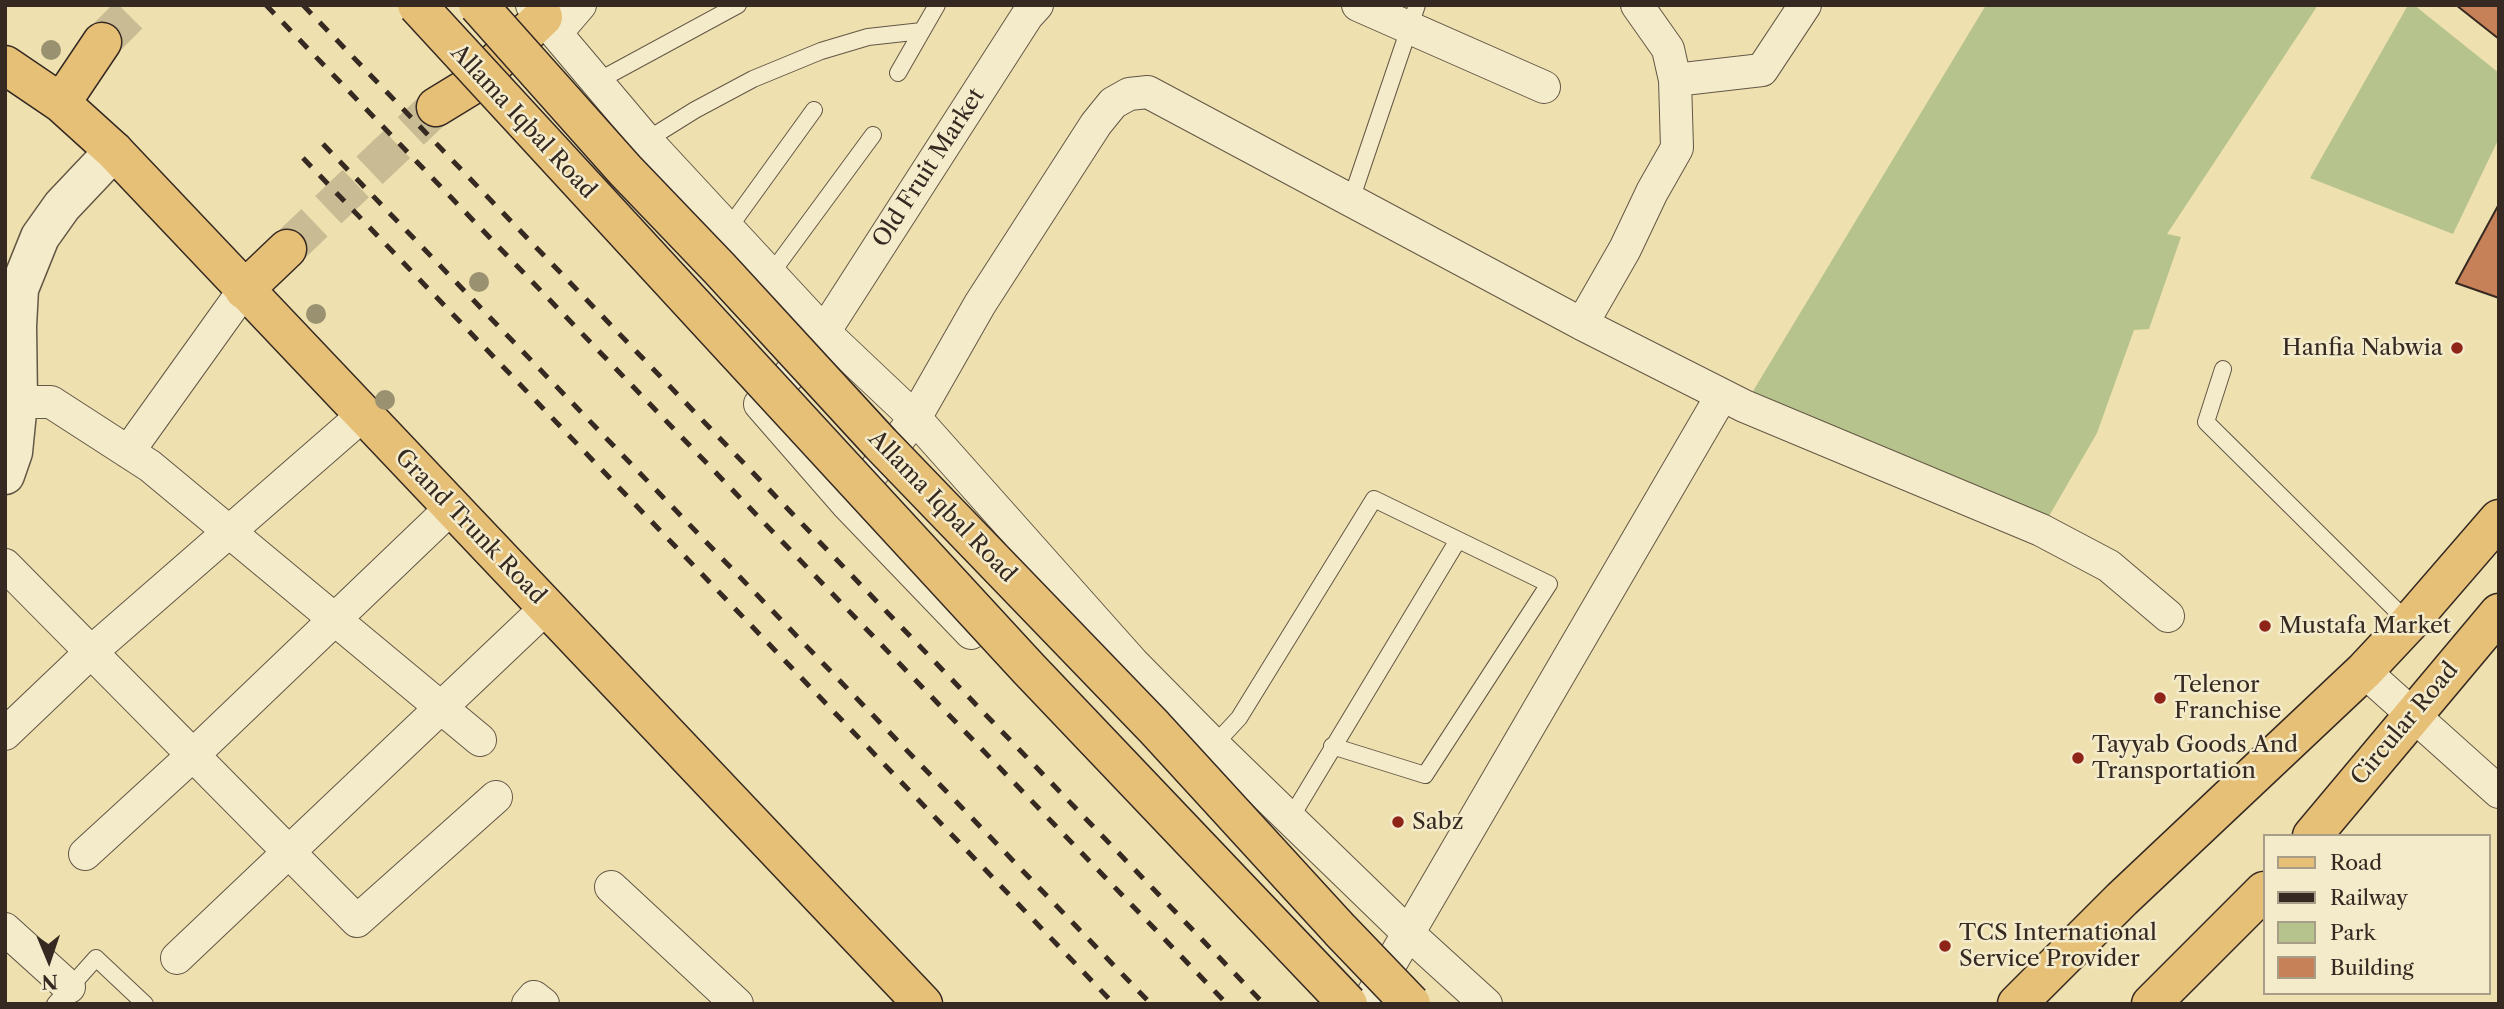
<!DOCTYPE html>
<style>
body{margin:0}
#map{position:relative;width:2504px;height:1009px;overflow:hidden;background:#eee0af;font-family:"Libre Caslon Text",serif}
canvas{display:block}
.frame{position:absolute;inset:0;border:7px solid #352922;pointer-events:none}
.legend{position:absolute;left:2263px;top:834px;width:228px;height:161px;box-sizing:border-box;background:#f4ebcb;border:2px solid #a89d87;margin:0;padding:9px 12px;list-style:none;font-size:21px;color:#352922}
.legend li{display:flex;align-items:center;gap:14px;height:35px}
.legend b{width:35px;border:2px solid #a89d87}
.north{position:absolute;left:14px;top:925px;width:70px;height:70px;-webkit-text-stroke:5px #f4ebcb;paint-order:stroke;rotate:178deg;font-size:19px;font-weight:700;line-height:28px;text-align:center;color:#352922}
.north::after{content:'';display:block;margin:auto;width:24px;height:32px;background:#352922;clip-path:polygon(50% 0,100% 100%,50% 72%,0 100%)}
</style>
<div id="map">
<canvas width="2504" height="1009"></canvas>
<div class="frame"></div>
<ul class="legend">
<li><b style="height:9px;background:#e7c078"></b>Road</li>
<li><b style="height:9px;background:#352922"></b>Railway</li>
<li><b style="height:19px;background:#b6c38c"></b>Park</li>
<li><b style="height:19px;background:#c78158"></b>Building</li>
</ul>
<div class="north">N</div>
</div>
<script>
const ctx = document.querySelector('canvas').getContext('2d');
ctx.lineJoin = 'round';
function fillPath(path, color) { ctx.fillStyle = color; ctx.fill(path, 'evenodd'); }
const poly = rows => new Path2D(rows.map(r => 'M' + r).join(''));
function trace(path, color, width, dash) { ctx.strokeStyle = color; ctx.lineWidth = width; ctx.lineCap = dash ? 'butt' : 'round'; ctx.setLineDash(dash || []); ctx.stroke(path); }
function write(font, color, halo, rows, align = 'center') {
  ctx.font = font + ' "Libre Caslon Text",serif'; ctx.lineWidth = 5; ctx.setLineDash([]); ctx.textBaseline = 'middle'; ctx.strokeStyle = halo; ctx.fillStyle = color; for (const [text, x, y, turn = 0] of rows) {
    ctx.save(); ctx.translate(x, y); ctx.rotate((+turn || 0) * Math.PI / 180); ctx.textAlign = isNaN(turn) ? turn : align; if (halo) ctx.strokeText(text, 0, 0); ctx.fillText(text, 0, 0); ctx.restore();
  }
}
fillPath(poly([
 [1986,5,2318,5,2167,234,2181,237,2149,329,2134,330,2097,433,2041,530,1744,406],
 [2408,5,2414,5,2499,73,2499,138,2453,234,2310,178]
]), '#b6c38c');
const building = poly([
 [2456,5,2499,5,2499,39,2456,5],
 [2499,204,2499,298,2456,283,2499,204]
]);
fillPath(building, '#c78158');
trace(building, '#352922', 2);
trace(poly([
 [102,42,139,5],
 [287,249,436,107]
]), '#c9bb93', 38, [38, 19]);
const service = poly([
 [898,73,937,5],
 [596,82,738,5],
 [642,143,695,110,753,79,821,51,868,37,922,31],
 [1351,200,1417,5],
 [728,229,814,110],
 [770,275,873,135],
 [2223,369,2206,422,2409,623],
 [1214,745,1239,718,1374,499,1549,584,1425,775,1332,746],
 [1290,819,1458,540],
 [55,1004,96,958,145,1004]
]);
const minor = poly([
 [532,5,646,140,824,332,915,418,1133,663,1214,745,1409,934,1486,1004],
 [1358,5,1544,87],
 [556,33,580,5],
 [1675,80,1762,70,1805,5],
 [1582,324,1625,249,1652,192,1677,148,1675,80,1668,49,1637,5],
 [5,402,51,402,150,466,480,740],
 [760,404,848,505,971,633],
 [763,407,824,332,1027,16,1037,5],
 [128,452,244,290],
 [848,505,915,418,980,304,1096,124,1113,103,1129,94,1148,92,1582,324,1744,406,2041,530,2109,566,2168,616],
 [5,565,357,921,496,797],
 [2364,671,2499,792],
 [5,734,91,652,363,415],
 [85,854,193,755,451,508],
 [611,887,737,1004],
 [5,929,69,987],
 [177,958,547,607],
 [528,1004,534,997,543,1004],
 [1367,1004,1722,395]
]);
const tertiary = poly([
 [5,475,13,452,18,402,17,326,19,289,40,237,62,206,114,151]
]);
const primary = poly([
 [5,65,61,103,114,151,923,1004],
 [61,103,102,42],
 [436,107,472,85,543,17],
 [244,290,287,249],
 [2312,836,2499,613],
 [2017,1004,2122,899,2364,671,2409,623,2499,519],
 [2151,1004,2264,891]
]);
trace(service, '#635745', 18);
trace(minor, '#635745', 34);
trace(tertiary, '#635745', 41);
trace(primary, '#352922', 41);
trace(service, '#f4ebcb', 16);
trace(minor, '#f4ebcb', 32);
trace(tertiary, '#f4ebcb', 38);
trace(primary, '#e7c078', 38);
trace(poly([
 [266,5,1227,1004],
 [303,5,1264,1004],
 [323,144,1151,1004],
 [303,158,1114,1004]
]), '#352922', 5, [12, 12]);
const primaryBridge = poly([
 [417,5,1028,668,1348,1004],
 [478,5,625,170,720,269,881,444,1154,727,1340,930,1411,1004]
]);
trace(primaryBridge, '#352922', 41, []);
trace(primaryBridge, '#e7c078', 38);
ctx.fillStyle = '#9a9170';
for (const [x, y] of [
 [51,50],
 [479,282],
 [316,314],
 [385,400]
]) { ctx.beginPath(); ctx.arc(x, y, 10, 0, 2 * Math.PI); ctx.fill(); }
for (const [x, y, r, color] of [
 [2457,348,7,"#8f2418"],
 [2265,626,7,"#8f2418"],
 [2160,698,7,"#8f2418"],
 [2078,758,7,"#8f2418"],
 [1398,822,7,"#8f2418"],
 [1945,946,7,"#8f2418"]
]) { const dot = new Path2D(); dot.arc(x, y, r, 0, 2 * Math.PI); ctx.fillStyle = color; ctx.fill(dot); trace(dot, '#f4ebcb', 2.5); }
write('23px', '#352922', '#f4ebcb', [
 ["Allama Iqbal Road",523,122,47],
 ["Old Fruit Market",929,168,-57],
 ["Allama Iqbal Road",942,507,46],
 ["Grand Trunk Road",470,527,46],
 ["Circular Road",2405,724,-50]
]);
write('23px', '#352922', '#f4ebcb', [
 ["Hanfia Nabwia",2443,348,"right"],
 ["Mustafa Market",2279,626],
 ["Telenor",2174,685],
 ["Franchise",2174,711],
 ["Tayyab Goods And",2092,745],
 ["Transportation",2092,771],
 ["Sabz",1412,822],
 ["TCS International",1959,933],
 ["Service Provider",1959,959]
], 'left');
</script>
